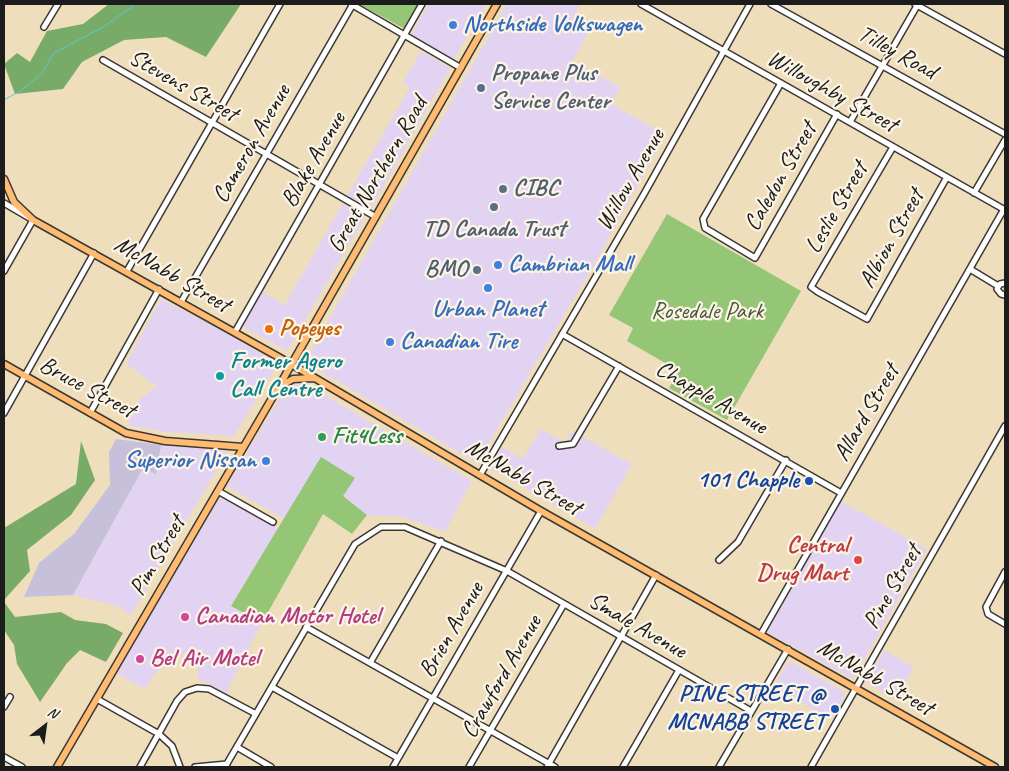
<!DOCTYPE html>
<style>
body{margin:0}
#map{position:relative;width:1009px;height:771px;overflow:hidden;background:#efdebc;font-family:Caveat,sans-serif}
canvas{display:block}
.frame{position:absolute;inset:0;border:5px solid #1c1c1c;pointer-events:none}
.north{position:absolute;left:20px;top:701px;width:50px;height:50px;-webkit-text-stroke:4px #fcf5e5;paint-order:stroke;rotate:30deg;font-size:14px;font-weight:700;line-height:20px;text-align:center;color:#1c1c1c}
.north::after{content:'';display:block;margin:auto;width:18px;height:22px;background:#1c1c1c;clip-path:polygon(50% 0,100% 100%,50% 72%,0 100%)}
</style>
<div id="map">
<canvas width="1009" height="771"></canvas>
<div class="frame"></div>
<div class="north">N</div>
</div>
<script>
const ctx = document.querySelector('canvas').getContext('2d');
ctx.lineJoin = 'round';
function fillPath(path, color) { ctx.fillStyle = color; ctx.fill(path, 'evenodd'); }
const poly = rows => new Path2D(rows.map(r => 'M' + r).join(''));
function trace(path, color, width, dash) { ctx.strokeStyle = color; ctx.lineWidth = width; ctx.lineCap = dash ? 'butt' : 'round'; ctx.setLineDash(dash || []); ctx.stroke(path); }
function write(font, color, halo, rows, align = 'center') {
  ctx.font = font + ' Caveat,sans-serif'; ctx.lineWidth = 4.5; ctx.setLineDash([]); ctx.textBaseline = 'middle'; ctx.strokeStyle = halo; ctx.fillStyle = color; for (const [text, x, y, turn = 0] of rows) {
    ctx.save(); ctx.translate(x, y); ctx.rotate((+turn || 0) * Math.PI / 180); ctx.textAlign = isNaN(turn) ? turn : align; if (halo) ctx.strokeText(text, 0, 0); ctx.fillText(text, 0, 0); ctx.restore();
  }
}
fillPath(poly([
 [428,4,486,4,454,59,411,35],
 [507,4,580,4,572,19,590,29,573,61,620,87,611,104,666,135,592,268,477,463,305,362],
 [421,51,450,68,373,205,369,207,347,196,410,87,403,82],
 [343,203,365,217,287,351,242,326,261,291,285,305],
 [161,299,223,331,278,364,234,436,166,432,127,425,137,402,156,386,126,364],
 [300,381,472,481,445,532,399,516,367,515,343,496,322,458,284,519,227,486,287,386],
 [541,429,565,443,572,431,632,464,595,529,489,467,502,447,523,459],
 [161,445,228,451,131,615,118,606,73,595,143,468,156,474],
 [220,497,278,528,231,606,262,623,226,693,198,679,198,662,185,653,155,673,145,689,116,673],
 [840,501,927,549,853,679,767,632],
 [884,650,914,667,895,700,866,682],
 [789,661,846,693,831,719,774,686]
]), '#e3d3f2');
fillPath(poly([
 [116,439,161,445,156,474,143,468,73,595,24,597,39,563,74,534,110,485,109,452]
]), '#c6c0da');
fillPath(poly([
 [359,4,419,4,405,29],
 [667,214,801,291,727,420,669,388,679,371,627,341,633,328,609,315],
 [321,457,355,478,343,496,367,515,352,534,323,514,262,623,231,606]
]), '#95c676');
fillPath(poly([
 [109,4,241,4,206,57,166,37,124,40,82,62,63,89,15,94,4,64,17,53,30,62,47,31,83,24],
 [81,441,95,480,71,515,27,550,30,571,4,600,4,528,76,484],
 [4,602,15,617,61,612,75,620,106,624,123,633,106,662,80,650,67,663,40,702,17,664,14,645,4,630]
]), '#78ab67');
trace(poly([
 [4,100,22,90,42,73,54,53,103,27,136,4]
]), '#5dc8d6', 1);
const minor = poly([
 [351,4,461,68],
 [641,4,1005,210],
 [771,4,1005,134],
 [915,4,1005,54],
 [44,27,58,4],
 [103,60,376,217],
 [781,83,703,219,705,228,755,258,837,114],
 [850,122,918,4],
 [893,147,811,287,818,292,867,319,947,177],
 [974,193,1005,140],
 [4,203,33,220,4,271],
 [970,269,998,286],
 [127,271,280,4],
 [1005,283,1000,284,997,289,1001,294,1005,295],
 [181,302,353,4],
 [235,332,422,4],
 [562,334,841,493],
 [4,413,94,253],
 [90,413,159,289],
 [559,446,573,444,619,366],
 [480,475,644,194,750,4],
 [218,491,273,522],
 [719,560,738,542,786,460],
 [1005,572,986,607,988,614,1005,624],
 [306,627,555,767],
 [761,634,1004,209],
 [370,663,441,541],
 [272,687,398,758],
 [97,699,159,734,172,746,180,767],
 [4,707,10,697],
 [237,747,271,767],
 [4,757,22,767],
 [140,767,177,701,185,692,197,688,209,689,256,714],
 [195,767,227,764],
 [225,767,355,544,381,527,405,527,507,571,751,711],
 [393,767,541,511],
 [469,767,564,604],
 [547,767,656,575],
 [623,767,679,670],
 [719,767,788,649],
 [811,767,1005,426]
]);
const major = poly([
 [4,179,14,202,33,220,291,364,541,511,995,767],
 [4,364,126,433,165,441,243,447],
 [279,387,293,379,314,378],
 [57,767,278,388,497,4]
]);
trace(minor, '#3c3934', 8);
trace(major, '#3c3934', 9);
trace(minor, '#fff', 5);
trace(major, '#ffbb71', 6);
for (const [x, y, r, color] of [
 [453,25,5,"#3f7fe0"],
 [481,88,5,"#5c6f8a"],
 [503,189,5,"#5c6f8a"],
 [494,207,5,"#5c6f8a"],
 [498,265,5,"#3f7fe0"],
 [477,270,5,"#5c6f8a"],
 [488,288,5,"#3f7fe0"],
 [269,329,5,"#e8710a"],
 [390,342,5,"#3f7fe0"],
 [220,376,5,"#0f9aa8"],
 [322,437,5,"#2e9e5b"],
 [266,461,5,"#3f7fe0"],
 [809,481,5,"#1a4fb4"],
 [858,560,5,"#e0444e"],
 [185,617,5,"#d1479c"],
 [140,659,5,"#d1479c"],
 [835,709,5,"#1a4fb4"]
]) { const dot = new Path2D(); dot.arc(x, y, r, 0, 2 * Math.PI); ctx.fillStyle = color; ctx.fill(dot); trace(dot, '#fcf5e5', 2); }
write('bold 24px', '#366cbe', '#fcf5e5', [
 ["Northside Volkswagen",463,25],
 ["Cambrian Mall",508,265],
 ["Urban Planet",488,310,"center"],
 ["Canadian Tire",400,342],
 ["Superior Nissan",256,461,"right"]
], 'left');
write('24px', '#1c1c1c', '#fcf5e5', [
 ["Tilley Road",897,53,29],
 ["Stevens Street",183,86,30],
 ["Willoughby Street",832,92,29],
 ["Cameron Avenue",252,144,-60],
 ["Blake Avenue",314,160,-60],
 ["Great Northern Road",378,175,-60],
 ["Caledon Street",781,177,-60],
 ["Willow Avenue",631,180,-60],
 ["Leslie Street",837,208,-60],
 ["Albion Street",892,239,-61],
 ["McNabb Street",172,275,30],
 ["Bruce Street",87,388,28],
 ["Chapple Avenue",711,398,30],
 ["Allard Street",867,413,-60],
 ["McNabb Street",523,478,30],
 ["Pim Street",158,556,-60],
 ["Pine Street",893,587,-60],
 ["Smale Avenue",637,626,30],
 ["Brien Avenue",452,630,-60],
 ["Crawford Avenue",502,677,-60],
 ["McNabb Street",875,678,30]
]);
write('bold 24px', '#4e5e75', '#fcf5e5', [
 ["Propane Plus",491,74],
 ["Service Center",491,102],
 ["CIBC",513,189],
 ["TD Canada Trust",494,230,"center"],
 ["BMO",467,270,"right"]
], 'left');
write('24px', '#46583c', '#fcf5e5', [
 ["Rosedale Park",707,312]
]);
write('bold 24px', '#c56008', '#fcf5e5', [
 ["Popeyes",279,329]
], 'left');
write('bold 24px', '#0d838f', '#fcf5e5', [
 ["Former Agero",230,362],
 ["Call Centre",230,390]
], 'left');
write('bold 24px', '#27864d', '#fcf5e5', [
 ["Fit4Less",332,437]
], 'left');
write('bold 24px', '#164399', '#fcf5e5', [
 ["101 Chapple",799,481],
 ["PINE STREET @",825,695],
 ["MCNABB STREET",825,723]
], 'right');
write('bold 24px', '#be3a42', '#fcf5e5', [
 ["Central",848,546],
 ["Drug Mart",848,574]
], 'right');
write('bold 24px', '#b23c85', '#fcf5e5', [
 ["Canadian Motor Hotel",195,617],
 ["Bel Air Motel",150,659]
], 'left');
</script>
